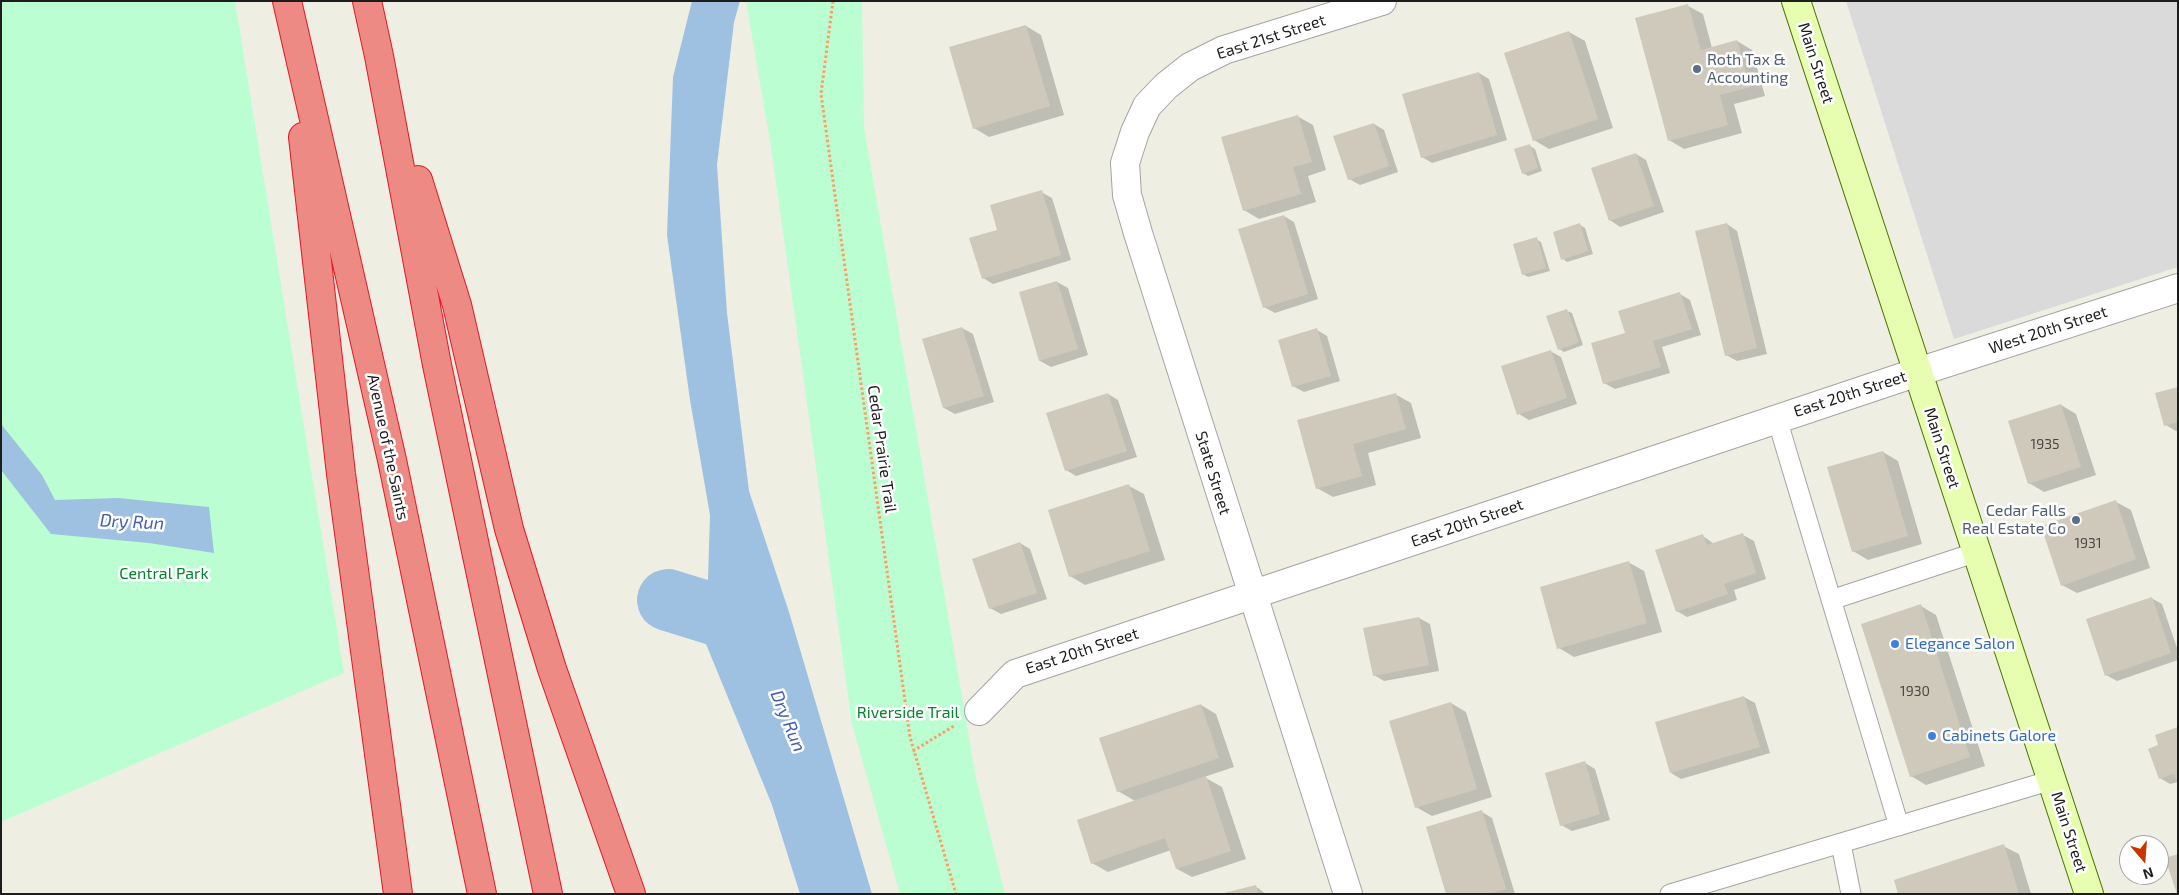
<!DOCTYPE html>
<style>
body{margin:0}
#map{position:relative;width:2179px;height:895px;overflow:hidden;background:#efeee2;font-family:"Exo 2",sans-serif}
canvas{display:block}
.frame{position:absolute;inset:0;border:2px solid #1d1d1d;pointer-events:none}
.north{position:absolute;left:2119px;top:835px;width:50px;height:50px;box-sizing:border-box;background:#fff;border:1px solid #a5a5a5;border-radius:50%;rotate:162deg;font-size:14px;font-weight:700;line-height:20px;text-align:center;color:#1d1d1d}
.north::after{content:'';display:block;margin:auto;width:18px;height:22px;background:#ca3400;clip-path:polygon(50% 0,100% 100%,50% 72%,0 100%)}
</style>
<div id="map">
<canvas width="2179" height="895"></canvas>
<div class="frame"></div>
<div class="north">N</div>
</div>
<script>
const ctx = document.querySelector('canvas').getContext('2d');
ctx.lineJoin = 'round';
function fillPath(path, color) { ctx.fillStyle = color; ctx.fill(path, 'evenodd'); }
const poly = rows => new Path2D(rows.map(r => 'M' + r).join(''));
function trace(path, color, width, dash) { ctx.strokeStyle = color; ctx.lineWidth = width; ctx.lineCap = dash ? 'butt' : 'round'; ctx.setLineDash(dash || []); ctx.stroke(path); }
function write(font, color, halo, rows, align = 'center') {
  ctx.font = font + ' "Exo 2",sans-serif'; ctx.lineWidth = 5; ctx.setLineDash([]); ctx.textBaseline = 'middle'; ctx.strokeStyle = halo; ctx.fillStyle = color; for (const [text, x, y, turn = 0] of rows) {
    ctx.save(); ctx.translate(x, y); ctx.rotate((+turn || 0) * Math.PI / 180); ctx.textAlign = isNaN(turn) ? turn : align; if (halo) ctx.strokeText(text, 0, 0); ctx.fillText(text, 0, 0); ctx.restore();
  }
}
fillPath(poly([
 [1846,1,2178,1,2178,267,1954,339]
]), '#dbdada');
fillPath(poly([
 [1,1,235,1,344,673,1,822],
 [746,1,862,1,864,127,976,778,1005,894,900,894,852,724,771,147]
]), '#bbfed1');
fillPath(poly([
 [692,1,740,1,734,22,717,165,727,313,749,491,789,612,872,894,800,894,772,805,706,644,710,515,690,400,667,235,673,77],
 [1,424,42,475,55,500,118,498,209,507,214,553,149,543,51,534,1,470]
]), '#9fc1e1');
fillPath(poly([
 [1688,6,1703,14,1712,48,1737,41,1752,50,1765,96,1734,104,1742,133,1684,149,1669,140],
 [1026,26,1041,35,1064,115,989,137,974,128],
 [1569,32,1585,41,1613,128,1549,149,1534,140],
 [1479,73,1489,79,1507,140,1432,163,1422,157],
 [1297,116,1313,125,1326,170,1308,176,1316,202,1259,219,1244,210],
 [1374,124,1384,130,1398,172,1360,185,1349,179],
 [1530,146,1535,149,1542,171,1528,176,1523,173],
 [1636,154,1646,160,1664,212,1620,227,1610,220],
 [1041,192,1052,198,1071,260,993,284,983,278,999,231],
 [1284,216,1294,222,1318,299,1275,313,1264,307],
 [1727,224,1737,231,1767,354,1737,361,1726,355],
 [1580,225,1585,228,1593,254,1567,262,1563,259],
 [1536,239,1541,242,1550,271,1528,277,1523,274],
 [1057,282,1068,288,1088,355,1051,367,1040,361],
 [1680,294,1690,300,1701,335,1662,347,1670,373,1615,389,1604,383,1626,334],
 [1567,311,1572,313,1583,345,1564,352,1559,349],
 [962,328,973,334,994,402,955,414,944,408],
 [1317,330,1327,336,1340,381,1304,392,1293,386],
 [1550,351,1561,357,1577,404,1529,420,1519,414],
 [2178,388,2178,431,2176,431,2166,425],
 [1108,394,1118,400,1137,457,1076,476,1066,470],
 [1395,394,1411,403,1421,438,1368,453,1376,485,1333,497,1317,488,1299,421],
 [2061,405,2076,414,2096,475,2044,492,2029,483],
 [1883,452,1898,461,1922,544,1868,560,1853,551],
 [1129,486,1144,494,1165,560,1085,585,1070,576],
 [2116,502,2131,510,2150,568,2077,593,2062,585],
 [1743,535,1754,541,1766,579,1734,590,1737,600,1687,617,1677,611,1703,536,1714,544],
 [1020,543,1030,549,1047,599,1001,614,990,608],
 [1628,562,1644,571,1662,632,1574,657,1559,648],
 [2151,598,2162,604,2178,651,2178,660,2117,681,2106,675],
 [1921,606,1936,615,1985,766,1926,785,1911,776],
 [1419,618,1430,624,1439,671,1384,681,1374,675],
 [1744,697,1755,703,1770,753,1681,779,1671,773],
 [1451,703,1466,712,1492,797,1432,816,1416,807],
 [1201,705,1216,714,1234,767,1204,777,1222,787,1246,859,1192,877,1177,869,1171,850,1108,872,1092,863,1135,801,1118,791],
 [2178,729,2178,782,2170,784,2160,778,2160,746],
 [1585,763,1595,769,1610,820,1572,831,1561,825],
 [1482,812,1492,818,1515,894,1448,894],
 [2003,846,2019,854,2031,894,1900,894],
 [1255,886,1266,894,1226,894]
]), '#0003');
trace(poly([
 [668,600,739,622,765,668]
]), '#9fc1e1', 62);
fillPath(poly([
 [1688,4,1701,50,1737,40,1750,87,1720,95,1728,125,1668,141,1635,18],
 [1026,25,1050,106,973,129,949,47],
 [1569,31,1598,119,1533,141,1504,53],
 [1479,72,1497,135,1421,158,1402,94],
 [1298,115,1312,162,1293,167,1301,194,1243,211,1221,137],
 [1374,123,1389,166,1348,180,1333,136],
 [1530,144,1538,168,1522,174,1514,149],
 [1636,153,1654,206,1609,221,1591,168],
 [1042,190,1061,255,982,279,969,238,997,230,990,205],
 [1284,215,1308,294,1263,308,1238,229],
 [1580,223,1588,251,1561,260,1553,232],
 [1727,223,1757,348,1725,356,1695,231],
 [1537,237,1546,268,1522,275,1513,244],
 [1057,281,1078,349,1039,361,1019,292],
 [1680,292,1692,329,1653,341,1661,367,1603,384,1591,343,1625,333,1618,311],
 [1567,309,1579,342,1558,350,1546,316],
 [962,327,984,396,943,408,922,339],
 [1317,328,1331,376,1292,387,1278,340],
 [1551,350,1567,398,1517,415,1501,366],
 [2178,387,2178,422,2164,426,2155,393],
 [1108,393,1127,451,1065,471,1046,413],
 [1396,393,1406,429,1353,444,1362,476,1316,489,1297,420],
 [2061,404,2081,467,2028,484,2008,421],
 [1883,451,1908,536,1852,552,1827,467],
 [1129,484,1150,551,1069,577,1048,510],
 [2116,500,2136,559,2061,586,2041,526],
 [1743,533,1756,573,1724,584,1728,594,1676,612,1655,550,1703,534,1707,545],
 [1020,542,1037,593,989,609,972,559],
 [1629,561,1647,623,1557,649,1540,587],
 [2152,597,2171,653,2105,676,2086,619],
 [1921,604,1970,757,1910,777,1861,624],
 [1419,617,1429,665,1373,676,1363,628],
 [1744,696,1760,747,1670,773,1655,722],
 [1451,702,1477,789,1415,808,1389,721],
 [1201,704,1219,758,1117,792,1099,738],
 [2178,727,2178,783,2174,774,2159,779,2148,749,2158,745,2155,735],
 [1585,761,1600,814,1560,826,1545,773],
 [1206,776,1231,851,1176,869,1165,838,1091,864,1077,820],
 [1482,810,1506,889,1489,894,1446,894,1426,827],
 [2004,844,2019,894,1898,894,1894,880],
 [2178,854,2178,894,2177,894,2165,858],
 [1256,885,1258,894,1224,894,1224,893]
]), '#cfc9bb');
const service = poly([
 [1777,419,1899,826],
 [1831,600,1977,552],
 [1841,844,1851,894],
 [1670,894,2052,780]
]);
const minor = poly([
 [979,711,1015,674,1918,372,2178,288],
 [1348,894,1138,233,1127,195,1125,163,1135,132,1147,106,1166,86,1190,67,1224,50,1382,1]
]);
const secondary = poly([
 [1796,1,2089,894]
]);
const motorway = poly([
 [287,1,392,460,482,894],
 [367,1,379,56,437,365,548,894],
 [303,137,341,474,398,894],
 [418,180,457,305,509,529,552,669,631,894]
]);
trace(service, '#a4a4a4', 21);
trace(minor, '#a4a4a4', 30);
trace(secondary, '#4d7800', 30);
trace(motorway, '#e71628', 30);
trace(poly([
 [833,1,821,94,910,737,956,894],
 [913,751,954,726]
]), '#ff9b63', 3, [2.5, 2.5]);
trace(service, '#fff', 19);
trace(minor, '#fff', 28);
trace(secondary, '#e7feb1', 28);
trace(motorway, '#ed8a83', 28);
for (const [x, y, r, color] of [
 [1697,69,5,"#5c6f8a"],
 [2076,520,5,"#5c6f8a"],
 [1895,644,5,"#3f7fe0"],
 [1932,736,5,"#3f7fe0"]
]) { const dot = new Path2D(); dot.arc(x, y, r, 0, 2 * Math.PI); ctx.fillStyle = color; ctx.fill(dot); trace(dot, '#fff', 2); }
write('14px', '#4a4844', null, [
 ["1935",2045,444],
 ["1931",2088,543],
 ["1930",1915,691]
]);
write('16px', '#1d1d1d', '#fff', [
 ["East 21st Street",1271,37,-18],
 ["Main Street",1816,63,72],
 ["West 20th Street",2048,330,-18],
 ["East 20th Street",1850,394,-18],
 ["Avenue of the Saints",388,447,78],
 ["Main Street",1942,448,72],
 ["Cedar Prairie Trail",882,449,82],
 ["State Street",1213,473,73],
 ["East 20th Street",1467,523,-19],
 ["East 20th Street",1082,651,-18],
 ["Main Street",2069,832,72]
]);
write('16px', '#4e5e75', '#fff', [
 ["Roth Tax &",1707,60],
 ["Accounting",1707,78],
 ["Cedar Falls",2066,511,"right"],
 ["Real Estate Co",2066,529,"right"]
], 'left');
write('16px', '#03842e', '#fff', [
 ["Central Park",164,574],
 ["Riverside Trail",908,713]
]);
write('16px', '#366cbe', '#fff', [
 ["Elegance Salon",1905,644],
 ["Cabinets Galore",1942,736]
], 'left');
write('italic 18px', '#425eb4', '#fff', [
 ["Dry Run",132,522,3],
 ["Dry Run",788,721,68]
]);
</script>
